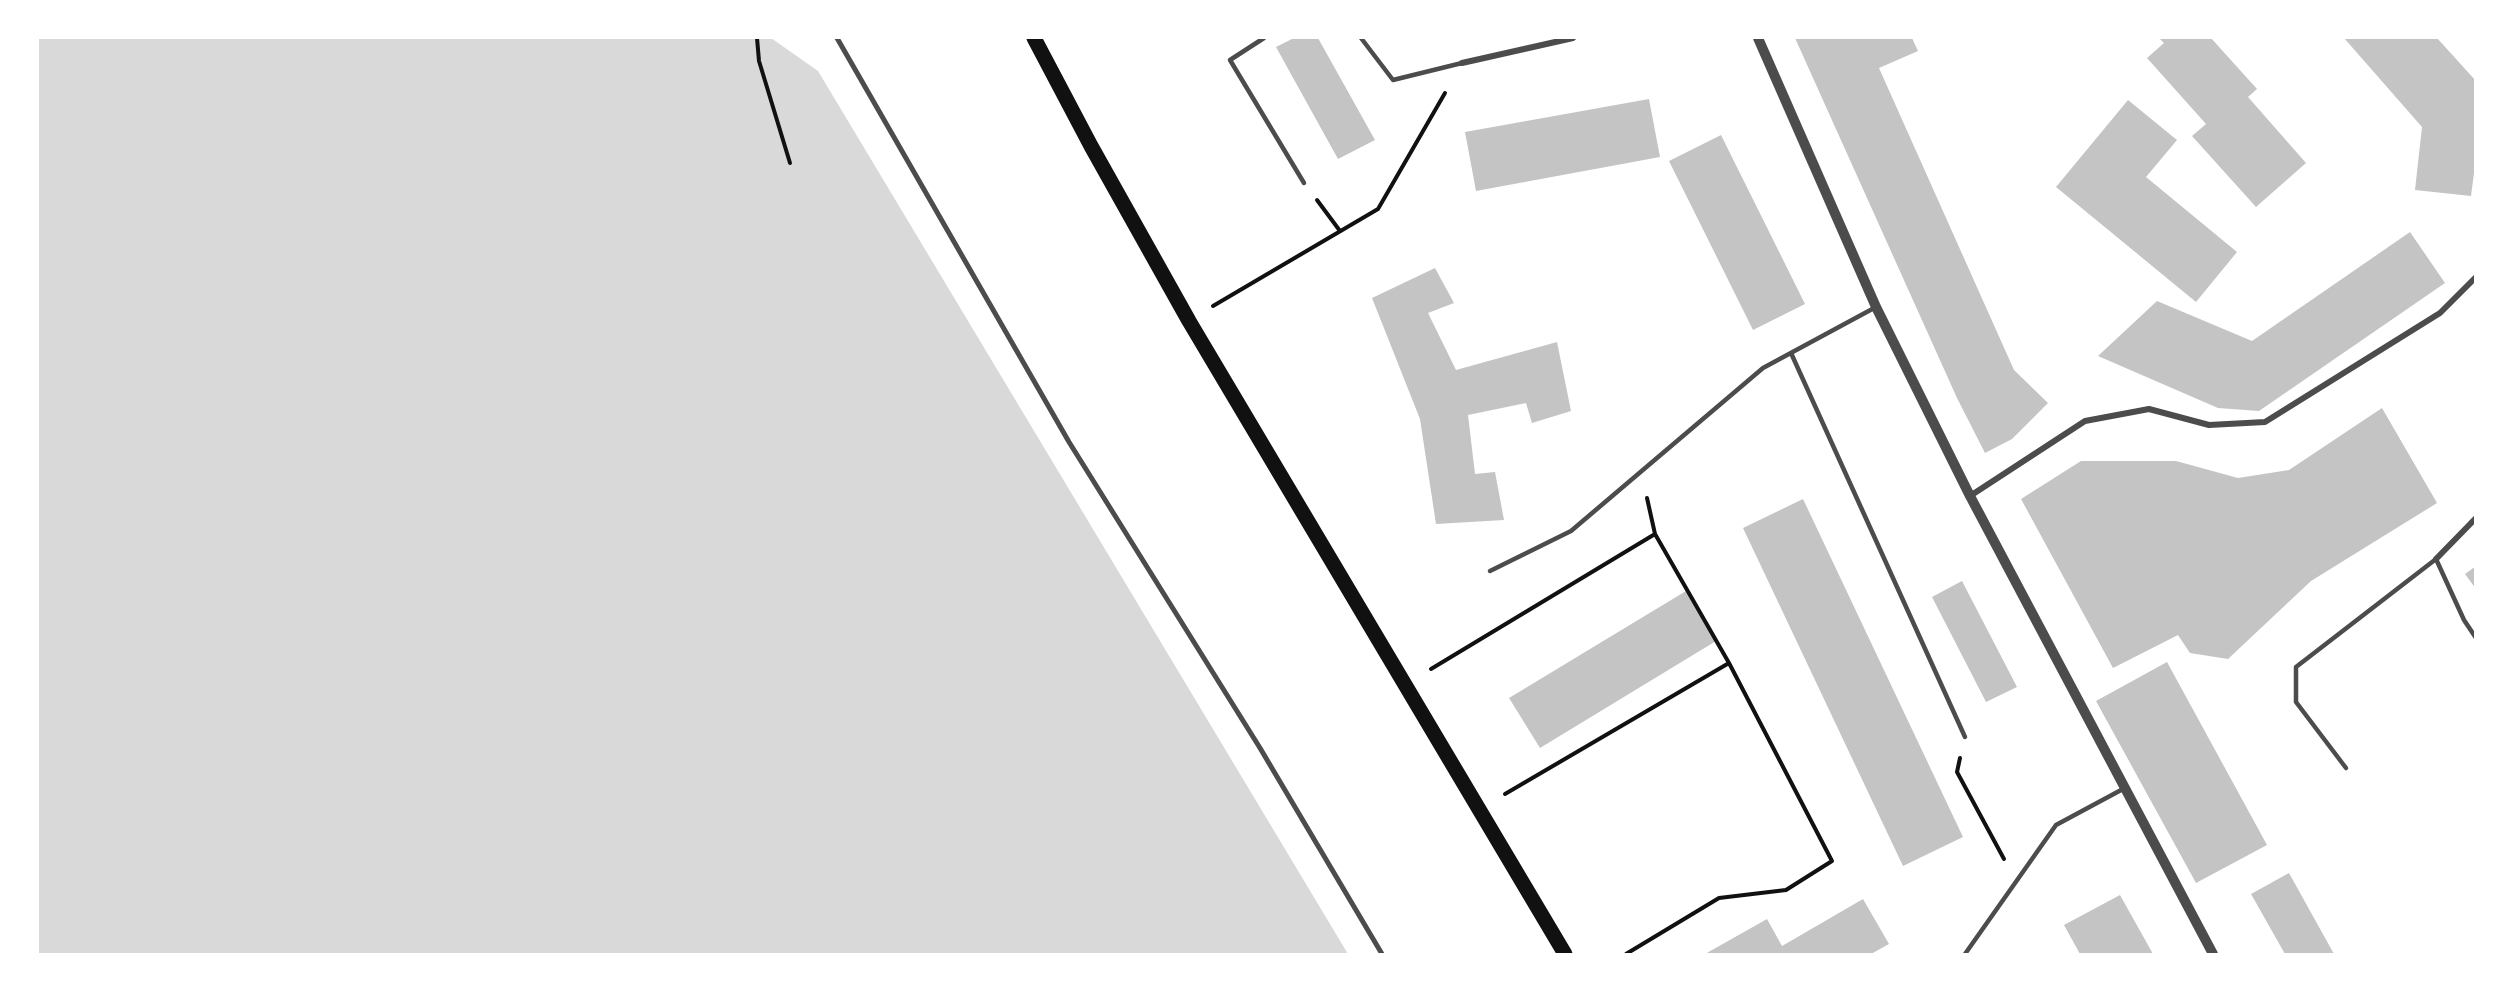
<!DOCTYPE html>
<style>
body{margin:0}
#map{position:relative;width:2513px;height:992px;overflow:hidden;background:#fff;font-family:Mulish,sans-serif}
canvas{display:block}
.frame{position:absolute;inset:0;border:39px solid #fff;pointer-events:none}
</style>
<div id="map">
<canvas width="2513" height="992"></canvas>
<div class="frame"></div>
</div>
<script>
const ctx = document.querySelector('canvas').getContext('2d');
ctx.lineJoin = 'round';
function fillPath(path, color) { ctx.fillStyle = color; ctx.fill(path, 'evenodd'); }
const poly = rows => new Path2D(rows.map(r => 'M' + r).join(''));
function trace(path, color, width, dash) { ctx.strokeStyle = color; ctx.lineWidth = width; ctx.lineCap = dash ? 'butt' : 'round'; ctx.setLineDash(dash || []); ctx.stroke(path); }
fillPath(poly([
 [38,38,771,38,818,71,1348,954,38,954]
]), '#d9d9d9');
fillPath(poly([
 [1294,38,1318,38,1375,140,1338,159,1276,47],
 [1795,38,1912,38,1918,51,1879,68,2014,370,2048,403,2012,439,1985,453,1957,398],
 [2159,38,2211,38,2257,89,2248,97,2306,163,2256,207,2192,136,2206,124,2147,58,2164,43],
 [2344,38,2437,38,2476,81,2476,158,2471,196,2415,190,2422,127],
 [1649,99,1660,157,1476,191,1465,132],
 [2128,100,2177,140,2146,177,2237,252,2196,302,2056,187],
 [1721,135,1805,304,1753,330,1669,161],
 [2410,232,2445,283,2259,411,2218,408,2098,356,2157,301,2252,341],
 [1435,268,1454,303,1428,313,1456,370,1557,342,1571,411,1532,423,1526,403,1468,415,1475,474,1495,472,1504,520,1436,524,1420,419,1372,298],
 [2382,408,2437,503,2311,581,2228,659,2190,653,2178,635,2113,668,2021,499,2081,461,2176,461,2238,478,2289,470],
 [1803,499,1963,837,1903,866,1743,528],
 [2476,566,2476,589,2465,574],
 [1962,581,2017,687,1986,702,1932,597],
 [1686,591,1716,641,1540,748,1509,698],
 [2167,662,2267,845,2196,883,2096,701],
 [2289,873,2334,954,2285,954,2251,894],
 [2120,895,2153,954,2080,954,2064,925],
 [1863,899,1889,944,1871,954,1705,954,1767,919,1782,946]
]), '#c4c4c4');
trace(poly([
 [757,38,759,61,790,163],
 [1317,200,1340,231],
 [1213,306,1378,209,1445,93],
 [1655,534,1729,663],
 [1431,669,1655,534,1647,498],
 [1960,758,1957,772,2004,859],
 [1505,794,1729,663,1832,861,1786,890,1719,898,1626,954]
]), '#111', 4);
trace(poly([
 [1264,38,1230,60,1304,183],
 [1361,38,1393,80,1462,63],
 [1791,353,1965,737],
 [1490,571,1571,531,1763,368,1876,307],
 [2346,768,2296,702,2296,667,2436,559,2464,620,2476,638],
 [1965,954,2056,825,2123,789]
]), '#4c4c4c', 4.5);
trace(poly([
 [837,38,1069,442,1260,748,1382,954]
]), '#4c4c4c', 5);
trace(poly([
 [1462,63,1573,38],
 [1970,496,2085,421,2149,409,2209,425,2265,422,2440,313,2476,277],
 [2436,559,2476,518]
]), '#4c4c4c', 6);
trace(poly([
 [1758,38,1876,307,1970,496,2213,954]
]), '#4c4c4c', 10);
trace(poly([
 [1034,38,1091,146,1189,321,1565,954]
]), '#111', 15);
</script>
